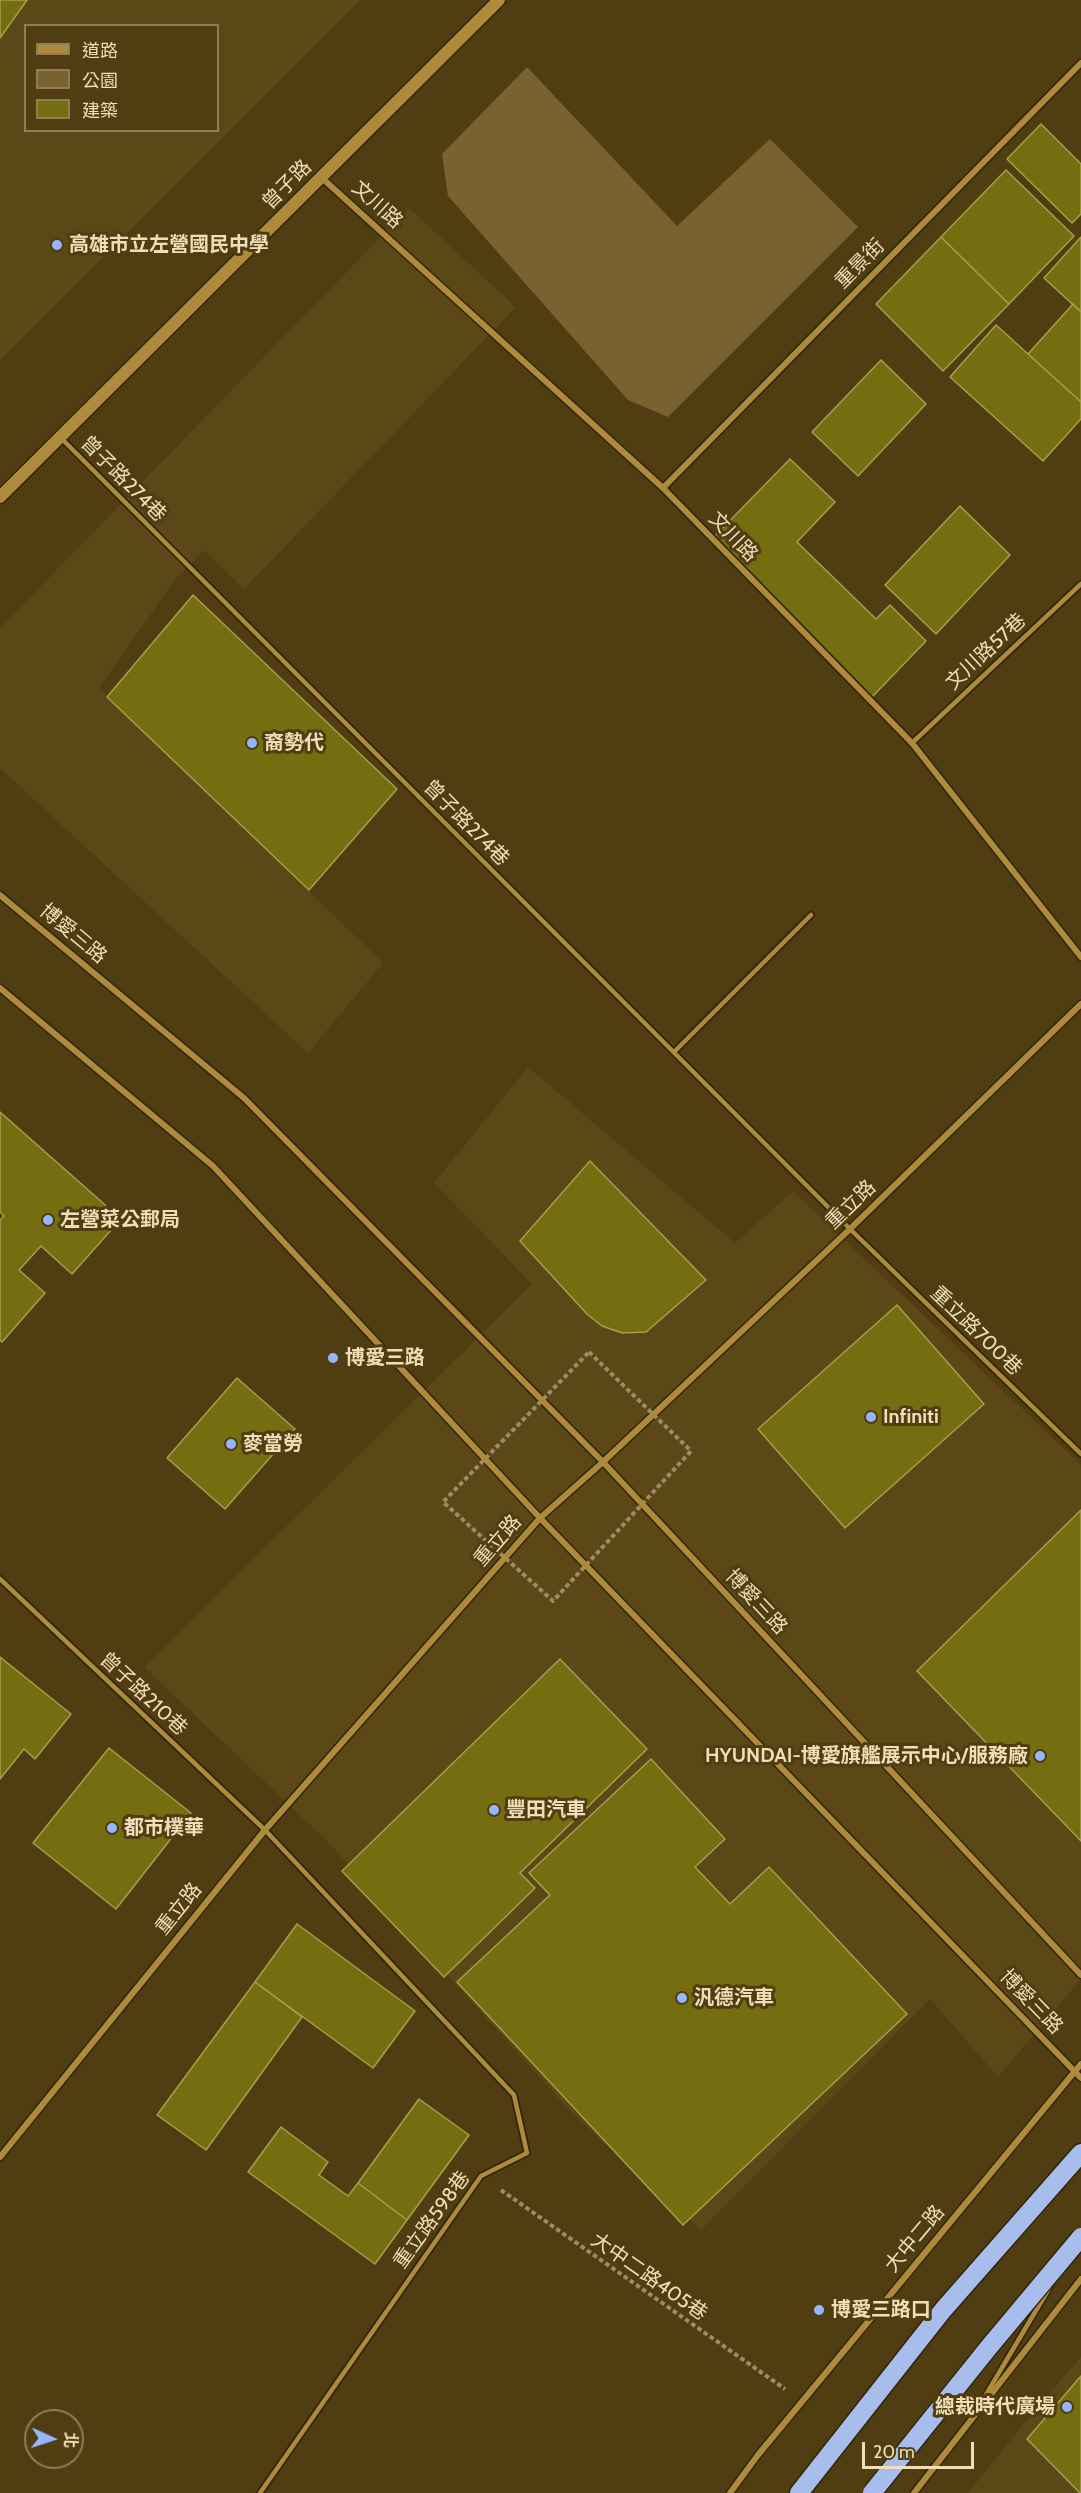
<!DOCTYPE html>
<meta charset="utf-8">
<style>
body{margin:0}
#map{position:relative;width:1081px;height:2493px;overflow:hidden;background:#503d12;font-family:Cabin,"Noto Sans TC",sans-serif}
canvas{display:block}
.legend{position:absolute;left:24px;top:24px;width:195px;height:108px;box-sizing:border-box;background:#503d12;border:2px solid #907d54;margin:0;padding:8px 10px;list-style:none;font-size:18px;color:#f0deb8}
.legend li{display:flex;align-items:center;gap:12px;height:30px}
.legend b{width:30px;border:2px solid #907d54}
.north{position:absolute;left:24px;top:2409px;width:60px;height:60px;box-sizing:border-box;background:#503d12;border:2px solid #907d54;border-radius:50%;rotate:93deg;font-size:16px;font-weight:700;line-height:24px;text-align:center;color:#f0deb8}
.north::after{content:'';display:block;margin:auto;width:21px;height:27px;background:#96b6fd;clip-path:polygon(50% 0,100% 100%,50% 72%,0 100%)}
.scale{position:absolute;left:862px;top:2442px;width:112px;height:27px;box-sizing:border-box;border:3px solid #f0deb8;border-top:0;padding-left:8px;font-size:18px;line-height:21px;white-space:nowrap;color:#f0deb8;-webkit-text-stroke:4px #503d12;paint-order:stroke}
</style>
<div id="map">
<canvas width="1081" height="2493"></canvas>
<ul class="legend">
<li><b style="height:8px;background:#ae8b3b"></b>道路</li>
<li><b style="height:16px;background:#796230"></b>公園</li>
<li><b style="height:16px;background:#756e10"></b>建築</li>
</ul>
<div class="north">北</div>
<div class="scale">20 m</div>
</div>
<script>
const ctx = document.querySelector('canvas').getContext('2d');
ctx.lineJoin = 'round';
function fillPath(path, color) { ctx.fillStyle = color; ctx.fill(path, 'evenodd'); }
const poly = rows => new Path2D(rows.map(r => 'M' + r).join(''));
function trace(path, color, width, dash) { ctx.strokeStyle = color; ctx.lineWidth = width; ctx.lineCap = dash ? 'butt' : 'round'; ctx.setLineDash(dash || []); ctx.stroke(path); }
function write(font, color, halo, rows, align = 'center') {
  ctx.font = font + ' Cabin,"Noto Sans TC",sans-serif'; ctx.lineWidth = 6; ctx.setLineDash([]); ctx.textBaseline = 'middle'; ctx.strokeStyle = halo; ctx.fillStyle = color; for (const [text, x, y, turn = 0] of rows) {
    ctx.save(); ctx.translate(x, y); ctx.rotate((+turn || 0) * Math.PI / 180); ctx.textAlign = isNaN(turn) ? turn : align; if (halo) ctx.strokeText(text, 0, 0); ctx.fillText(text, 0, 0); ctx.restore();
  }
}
fillPath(poly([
 [0,0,360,0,0,360],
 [26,26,218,26,218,130,26,130],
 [409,208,516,307,244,589,204,550,174,581,99,688,383,963,308,1053,0,768,0,628],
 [528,1067,735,1243,793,1191,1081,1465,1081,1979,998,2077,930,1999,701,2230,571,2112,327,1841,144,1667,532,1284,434,1183],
 [1081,2357,1081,2493,968,2493,1039,2405]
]), '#5c4717');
fillPath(poly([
 [527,67,677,226,770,139,858,227,668,417,628,400,448,196,442,154]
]), '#796230');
const building = poly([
 [0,0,27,0,0,38,0,0],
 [1041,124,1081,164,1081,214,1072,223,1007,159,1041,124],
 [1006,170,1074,236,1009,304,941,237,1006,170],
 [941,237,1009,304,943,371,876,304,941,237],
 [1081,237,1081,312,1044,278,1081,237],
 [1073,304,1081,312,1081,402,1028,354,1073,304],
 [996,325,1081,402,1081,419,1043,461,950,377,996,325],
 [881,360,926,404,858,476,812,432,881,360],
 [790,459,835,502,797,542,876,619,890,605,926,641,872,697,711,540,790,459],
 [960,506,1010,555,936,634,885,585,960,506],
 [193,595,397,789,309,890,107,697,193,595],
 [0,1112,121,1219,72,1274,41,1246,19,1270,45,1293,2,1342,0,1340,0,1220,4,1216,0,1212,0,1112],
 [590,1161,706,1280,646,1332,622,1333,602,1326,587,1314,520,1241,590,1161],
 [897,1305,984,1404,845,1528,758,1429,897,1305],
 [237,1378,295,1429,225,1509,167,1458,237,1378],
 [1081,1510,1081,1841,917,1671,1081,1510],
 [0,1657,71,1714,35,1759,24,1749,0,1779,0,1657],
 [560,1659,647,1749,520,1873,535,1888,444,1977,342,1871,560,1659],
 [109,1748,191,1813,116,1909,33,1843,109,1748],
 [651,1759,725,1839,695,1867,730,1904,769,1867,907,2014,683,2225,457,1982,550,1895,529,1873,651,1759],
 [297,1924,415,2011,373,2068,255,1982,297,1924],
 [255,1982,302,2017,206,2150,157,2115,255,1982],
 [419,2099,469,2135,407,2220,358,2183,419,2099],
 [281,2127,328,2162,319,2175,348,2196,358,2183,407,2220,375,2264,248,2172,281,2127],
 [1081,2376,1081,2493,1080,2493,1027,2439,1081,2376]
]);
fillPath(building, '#756e10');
trace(building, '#a6a04b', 1.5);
const lane = poly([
 [61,438,850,1229,1081,1454],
 [912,743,1081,584],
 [674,1052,811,915],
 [0,1579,265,1830,514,2095,527,2153,481,2176,260,2493],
 [981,2403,1050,2287]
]);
const street = poly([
 [322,178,663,488,912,743,1081,957],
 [663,488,1081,63],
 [0,895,244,1098,603,1462,1081,1975],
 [0,988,213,1166,540,1518,1081,2078],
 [0,2157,265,1830,540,1518,603,1462,850,1229,1081,1004],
 [730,2493,758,2455,1081,2064],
 [914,2493,1081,2279]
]);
const secondary = poly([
 [0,497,499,0]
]);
const highway = poly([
 [799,2493,943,2310,1081,2153]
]);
trace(lane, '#31250c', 8);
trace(street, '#31250c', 9);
trace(secondary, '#31250c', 15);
trace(highway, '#31250c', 21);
trace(poly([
 [589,1352,691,1451,553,1601,443,1502,589,1352],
 [501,2190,785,2389]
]), '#9f8c64', 4, [4.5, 3]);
trace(lane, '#ae8b3b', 4.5);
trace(street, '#ae8b3b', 6);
trace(secondary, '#ae8b3b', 12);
trace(highway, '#a7bdeb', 18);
const highwayBridge = poly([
 [872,2493,989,2347,1081,2237]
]);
trace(highwayBridge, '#31250c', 21, []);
trace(highwayBridge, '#a7bdeb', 18);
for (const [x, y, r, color] of [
 [57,245,6,"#96b6fd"],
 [252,743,6,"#96b6fd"],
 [48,1220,6,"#96b6fd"],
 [333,1358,6,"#96b6fd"],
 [871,1417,6,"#96b6fd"],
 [231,1444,6,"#96b6fd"],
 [1040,1756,6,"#96b6fd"],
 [494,1810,6,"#96b6fd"],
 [112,1828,6,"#96b6fd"],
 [682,1998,6,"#96b6fd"],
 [819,2310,6,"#96b6fd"],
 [1067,2407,6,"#96b6fd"]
]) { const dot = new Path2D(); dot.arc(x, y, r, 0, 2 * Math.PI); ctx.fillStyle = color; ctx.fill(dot); trace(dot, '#503d12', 2); }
write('20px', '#f0deb8', '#503d12', [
 ["曾子路",287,185,-45],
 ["文川路",377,205,42],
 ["重景街",860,264,-45],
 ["曾子路274巷",123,479,45],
 ["文川路",733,537,46],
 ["文川路57巷",986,652,-43],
 ["曾子路274巷",466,823,45],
 ["博愛三路",73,934,40],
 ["重立路",851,1205,-44],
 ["重立路700巷",976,1331,44],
 ["重立路",498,1541,-49],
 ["博愛三路",756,1602,47],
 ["曾子路210巷",143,1694,43],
 ["重立路",179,1909,-51],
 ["博愛三路",1031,2002,46],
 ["重立路598巷",432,2220,-54],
 ["大中二路",915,2239,-50],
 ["大中二路405巷",649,2277,35]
]);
write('bold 20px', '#f0deb8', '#503d12', [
 ["高雄市立左營國民中學",69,245],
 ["裔勢代",264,743],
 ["左營菜公郵局",60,1220],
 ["博愛三路",345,1358],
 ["Infiniti",883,1417],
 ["麥當勞",243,1444],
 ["HYUNDAI-博愛旗艦展示中心/服務廠",1028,1756,"right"],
 ["豐田汽車",506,1810],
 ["都市樸華",124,1828],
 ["汎德汽車",694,1998],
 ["博愛三路口",831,2310],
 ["總裁時代廣場",1055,2407,"right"]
], 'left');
</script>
